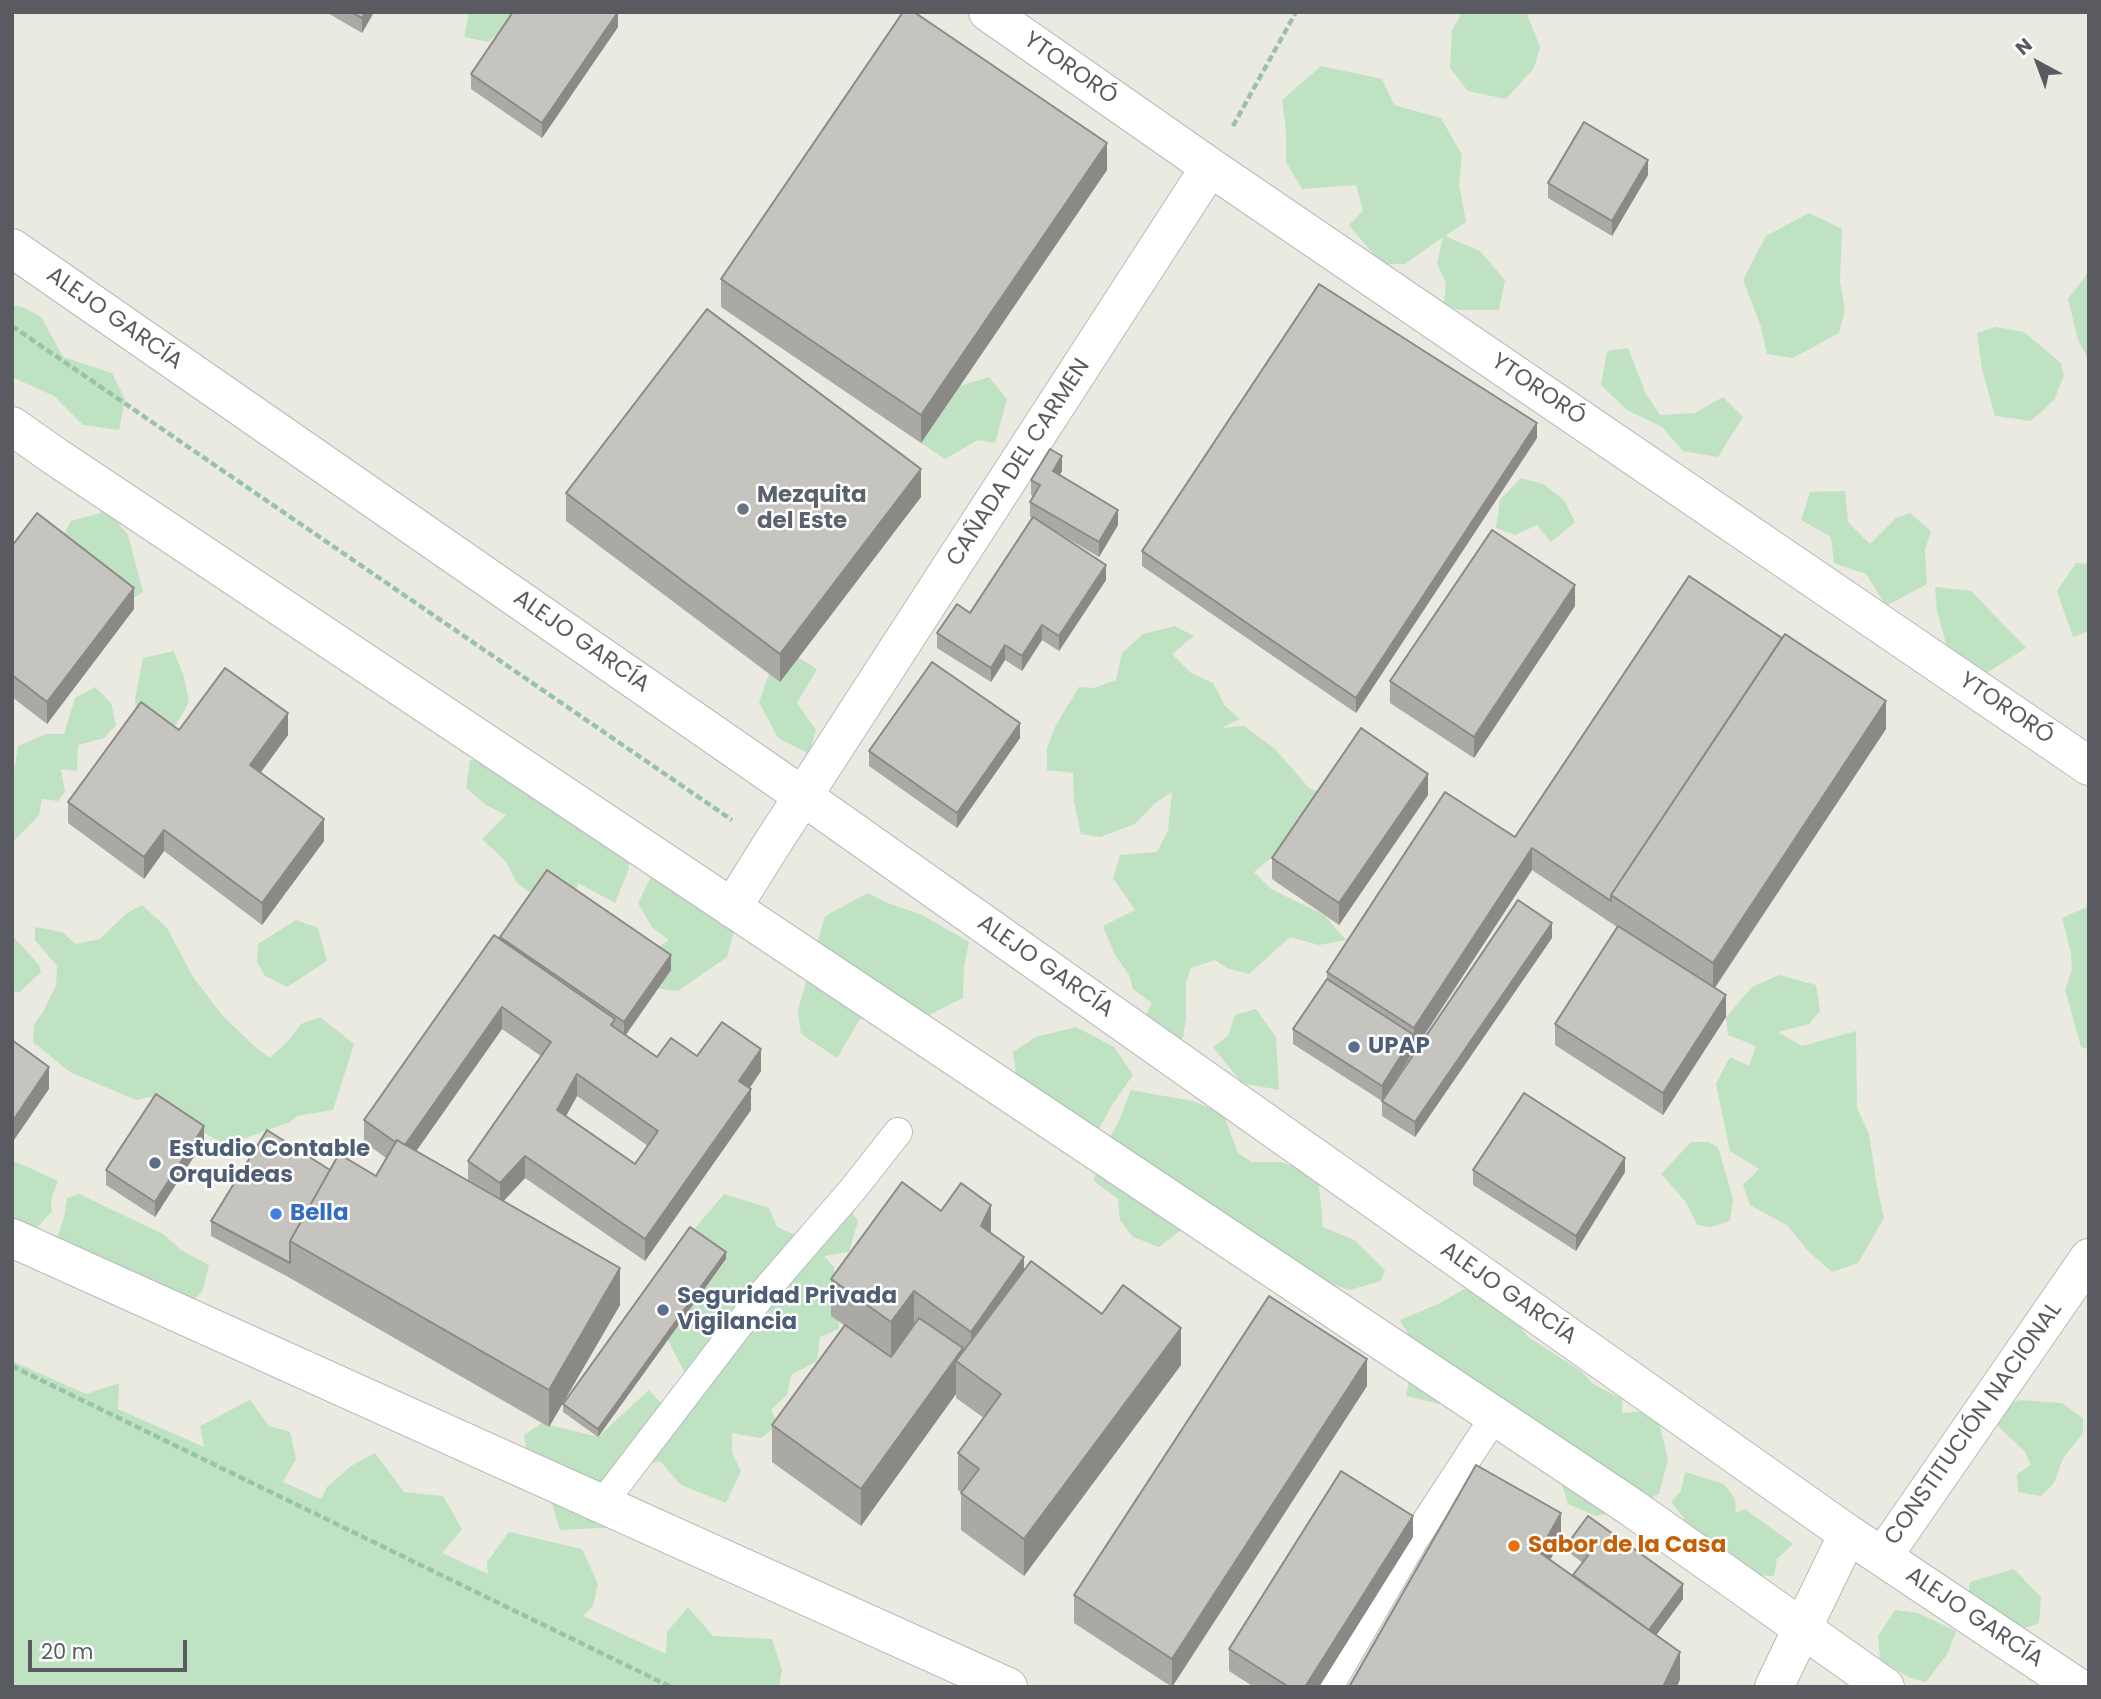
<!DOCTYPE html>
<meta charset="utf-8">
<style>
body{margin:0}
#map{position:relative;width:2101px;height:1699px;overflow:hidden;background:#ebeae0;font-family:Poppins,sans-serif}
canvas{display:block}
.frame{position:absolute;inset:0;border:14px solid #595b60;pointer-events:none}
.north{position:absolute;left:2003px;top:28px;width:70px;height:70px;-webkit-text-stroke:5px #fff;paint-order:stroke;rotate:319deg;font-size:19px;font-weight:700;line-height:28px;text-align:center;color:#595b60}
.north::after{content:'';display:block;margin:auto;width:24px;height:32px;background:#595b60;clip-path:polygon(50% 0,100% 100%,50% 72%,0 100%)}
.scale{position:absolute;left:28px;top:1640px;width:159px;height:32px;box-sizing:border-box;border:4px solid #595b60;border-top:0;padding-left:9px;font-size:21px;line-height:24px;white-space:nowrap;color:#595b60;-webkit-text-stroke:5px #fff;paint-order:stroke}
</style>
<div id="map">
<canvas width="2101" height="1699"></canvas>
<div class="frame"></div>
<div class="north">N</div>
<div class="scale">20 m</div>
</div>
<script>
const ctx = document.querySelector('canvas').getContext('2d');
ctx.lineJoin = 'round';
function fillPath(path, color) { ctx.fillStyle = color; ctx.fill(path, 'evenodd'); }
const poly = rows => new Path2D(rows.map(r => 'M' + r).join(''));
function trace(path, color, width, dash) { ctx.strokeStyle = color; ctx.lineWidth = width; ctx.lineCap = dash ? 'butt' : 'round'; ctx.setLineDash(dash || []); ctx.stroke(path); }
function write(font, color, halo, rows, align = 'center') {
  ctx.font = font + ' Poppins,sans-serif'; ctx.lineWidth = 5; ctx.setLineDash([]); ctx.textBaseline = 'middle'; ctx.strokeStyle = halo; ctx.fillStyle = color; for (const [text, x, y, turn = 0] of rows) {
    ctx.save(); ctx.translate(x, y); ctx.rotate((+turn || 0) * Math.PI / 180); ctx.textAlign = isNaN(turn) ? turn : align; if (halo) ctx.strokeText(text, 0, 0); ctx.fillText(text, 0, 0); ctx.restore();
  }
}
fillPath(poly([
 [469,12,513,12,510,20,489,42,464,37],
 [1462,12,1524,12,1527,14,1540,47,1534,68,1506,99,1468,91,1450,68,1452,31],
 [1321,66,1382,79,1394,105,1441,118,1462,155,1459,184,1466,222,1445,236,1480,251,1505,280,1499,310,1458,310,1444,303,1446,283,1437,263,1443,237,1405,264,1387,264,1373,254,1349,225,1363,211,1356,185,1302,189,1286,162,1286,130,1282,100],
 [1809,213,1842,229,1840,281,1845,310,1839,333,1793,358,1767,354,1761,327,1743,280,1766,236],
 [2089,271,2089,360,2078,340,2068,299],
 [12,305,23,307,41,317,63,357,112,373,125,399,119,430,83,425,54,396,12,377],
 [1996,327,2024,332,2061,363,2064,376,2054,400,2031,421,1995,416,1982,369,1977,333],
 [1628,348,1646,394,1660,415,1695,413,1723,397,1743,417,1718,457,1683,451,1662,427,1627,410,1601,385,1607,351],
 [989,377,1007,399,995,443,978,440,945,459,921,443,960,386],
 [1521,478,1543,484,1564,500,1575,522,1551,542,1537,525,1515,535,1496,528,1500,500],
 [1845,491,1848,522,1870,544,1896,518,1910,513,1931,531,1925,550,1927,584,1886,606,1866,574,1834,563,1831,537,1801,520,1810,492],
 [108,511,128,535,143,592,126,603,56,549,71,521],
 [2076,563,2089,564,2089,631,2073,637,2057,591],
 [1935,587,1971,591,2026,648,1971,683,1949,654,1937,611],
 [1175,626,1194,636,1172,654,1191,673,1213,683,1225,706,1240,719,1222,728,1244,726,1275,749,1309,788,1323,793,1288,844,1254,872,1271,889,1324,915,1346,940,1319,945,1290,937,1249,974,1227,968,1215,960,1191,968,1186,982,1186,1018,1183,1038,1162,1051,1136,1034,1152,1003,1133,989,1129,975,1115,955,1103,926,1135,910,1113,878,1120,855,1157,852,1168,830,1172,792,1155,803,1135,824,1100,837,1081,834,1074,802,1073,773,1047,770,1047,748,1056,725,1079,687,1094,688,1116,680,1122,653,1143,634],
 [174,651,184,677,189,702,176,725,151,732,137,719,135,700,143,658],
 [788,651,817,669,797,703,816,730,809,754,778,738,759,702,769,674],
 [95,687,111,703,116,725,104,738,78,745,77,771,61,769,65,792,58,801,42,799,39,815,12,843,12,787,18,746,46,734,64,734,75,698],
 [470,760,507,762,632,841,628,871,615,903,578,883,569,921,517,883,506,862,482,839,506,815,486,805,466,788],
 [654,871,736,924,727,957,678,991,631,985,624,970,669,940,652,927,638,903],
 [868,893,885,902,922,915,969,942,964,968,963,998,911,1024,860,1019,837,1058,801,1034,798,1010,825,916],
 [142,905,167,928,193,977,222,1015,254,1046,270,1058,289,1040,301,1024,320,1017,354,1044,333,1110,297,1116,290,1122,226,1145,201,1131,166,1102,149,1097,136,1100,70,1072,33,1042,34,1024,43,1012,56,985,57,966,35,940,35,927,62,932,76,944,100,939,127,913],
 [2089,906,2089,1049,2081,1047,2065,989,2072,970,2071,953,2062,918],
 [296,920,318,928,327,961,287,987,265,976,257,962,258,944],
 [12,935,39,965,41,972,19,993,12,990],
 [1779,975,1816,985,1820,1011,1809,1024,1778,1032,1802,1046,1856,1031,1857,1108,1869,1134,1877,1187,1884,1218,1858,1263,1832,1272,1808,1251,1788,1226,1750,1205,1743,1185,1759,1169,1730,1151,1716,1084,1730,1057,1749,1066,1756,1046,1728,1035,1726,1017,1752,987],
 [1256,1009,1276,1037,1279,1090,1242,1083,1213,1047,1228,1036,1235,1015],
 [1076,1027,1114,1047,1133,1075,1112,1105,1090,1146,1022,1116,1013,1052,1036,1037],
 [1131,1090,1192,1101,1223,1113,1238,1153,1252,1162,1280,1162,1318,1174,1323,1227,1354,1240,1385,1270,1381,1281,1349,1290,1181,1230,1159,1247,1133,1237,1120,1220,1118,1199,1094,1181,1100,1154,1118,1123],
 [1691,1142,1708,1142,1718,1147,1733,1199,1730,1221,1711,1227,1697,1225,1686,1202,1661,1174],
 [12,1160,58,1181,51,1200,52,1211,35,1230,12,1218],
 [79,1194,163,1234,181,1250,209,1265,203,1290,189,1306,56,1241,64,1218,67,1198],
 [724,1194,769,1208,777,1227,808,1240,843,1199,858,1221,849,1252,824,1256,834,1267,839,1329,820,1337,817,1361,791,1375,787,1395,771,1410,779,1424,761,1438,732,1433,732,1453,741,1471,726,1503,681,1485,660,1461,639,1466,628,1496,621,1527,560,1530,550,1498,530,1471,524,1435,542,1423,598,1437,649,1390,663,1405,696,1395,668,1340,726,1260,690,1234],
 [1468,1287,1506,1309,1528,1337,1581,1371,1593,1384,1622,1399,1622,1413,1646,1411,1660,1426,1668,1460,1659,1494,1631,1507,1596,1516,1568,1504,1559,1475,1538,1468,1520,1430,1487,1407,1439,1404,1406,1396,1415,1346,1400,1320,1438,1304],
 [12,1361,86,1394,119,1383,118,1409,204,1447,200,1426,250,1400,269,1426,290,1432,296,1459,283,1482,321,1499,327,1487,351,1466,375,1453,404,1492,443,1496,462,1529,442,1553,488,1574,487,1562,509,1532,582,1549,598,1584,593,1606,583,1616,666,1654,667,1632,688,1607,713,1636,772,1639,782,1670,779,1687,12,1687],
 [2020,1400,2062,1403,2083,1418,2083,1433,2063,1458,2054,1483,2041,1496,2018,1492,2017,1474,2031,1465,2025,1452,1983,1411],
 [1685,1472,1724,1484,1735,1499,1736,1513,1745,1509,1793,1544,1777,1559,1774,1576,1757,1575,1674,1550,1684,1518,1671,1502,1681,1491],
 [2014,1569,2041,1597,2039,1623,2016,1631,1968,1596,1970,1582],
 [1895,1610,1918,1613,1956,1631,1948,1653,1926,1682,1908,1677,1880,1660,1878,1636]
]), '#bee2c2');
const service = poly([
 [602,1504,765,1291,854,1188,898,1132],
 [1329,1687,1414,1540,1495,1416]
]);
const minor = poly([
 [988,12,1210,167,2089,766],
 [732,908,770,847,1210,167],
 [12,1238,1008,1687],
 [1883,1556,2089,1258],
 [1774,1687,1848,1534]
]);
const tertiary = poly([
 [12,248,804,797,1848,1534,2077,1687],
 [12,426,56,457,1631,1507,1885,1687]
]);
trace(service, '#b8b9be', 30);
trace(minor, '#b8b9be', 40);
trace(tertiary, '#b8b9be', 40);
trace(poly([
 [1233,126,1296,12],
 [12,326,732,820],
 [12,1366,671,1687]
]), '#98c2a9', 4.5, [7, 3.5]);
trace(service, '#fff', 28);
trace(minor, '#fff', 38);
trace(tertiary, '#fff', 38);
fillPath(poly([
 [326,12,374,12,362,33],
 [618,27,542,138,471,89,471,74],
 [1107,170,921,443,721,307,721,279],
 [1648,175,1612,236,1548,198,1548,183],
 [1537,438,1356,713,1142,566,1142,551],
 [1062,471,1060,475,1118,525,1099,557,1048,527,1106,580,1059,651,1042,640,1022,671,1005,660,991,682,937,648,937,633,970,613,1032,518,1030,517,1030,502,1033,496,1031,495,1031,480],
 [566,493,921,497,780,682,566,521],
 [12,546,134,609,47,724,12,697],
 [1575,606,1474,758,1390,703,1390,681],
 [1886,729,1715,988,1726,1017,1663,1115,1555,1045,1555,1024,1617,927,1532,870,1391,1087,1552,938,1415,1137,1382,1116,1382,1101,1293,1044,1293,1029,1327,979,1327,972,1515,837],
 [179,730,288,735,261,772,324,841,262,925,164,851,144,879,68,823,68,802],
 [1020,738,957,828,869,766,869,751],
 [1428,795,1339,925,1272,879,1272,858],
 [500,937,671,970,626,1035,657,1057,697,1056,761,1071,750,1088,751,1110,645,1261,525,1178,503,1201,620,1305,549,1427,290,1278,211,1236,211,1221,330,1170,376,1176,386,1158,364,1142,364,1120,500,938],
 [502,1029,541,1056,468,1161,468,1181,416,1151],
 [577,1096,648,1146,635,1164,566,1116],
 [204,1141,155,1217,106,1185,106,1170],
 [1473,1170,1625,1172,1576,1251,1473,1185],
 [941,1211,991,1233,1024,1270,1102,1314,1181,1365,1024,1576,961,1530,961,1492,958,1490,958,1453,984,1418,956,1398,956,1394,861,1526,772,1462,772,1425,844,1325,831,1316,831,1279],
 [726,1259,598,1437,563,1412,563,1404],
 [1367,1386,1172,1687,1074,1623,1074,1595],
 [1413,1537,1319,1687,1254,1687,1229,1671,1229,1649],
 [1571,1539,1683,1599,1656,1635,1680,1679,1677,1687,1349,1687,1561,1541,1550,1559,1573,1576,1583,1563,1571,1554]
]), '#aaa9a3');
fillPath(poly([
 [365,12,374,12,362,33,362,18],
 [618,12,618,27,542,138,542,123],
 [1107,143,1107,170,921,443,921,415],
 [1648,160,1648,175,1612,236,1612,221],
 [1537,423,1537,438,1356,713,1356,698],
 [1062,456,1062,471,1053,486,1053,471],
 [921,469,921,497,780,682,780,654],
 [1118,510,1118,525,1099,557,1099,542],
 [1106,565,1106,580,1059,651,1059,636],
 [1575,585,1575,606,1474,758,1474,737],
 [134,588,134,609,47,724,47,702],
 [1042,625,1042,640,1022,671,1022,656],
 [1005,645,1005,660,991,682,991,668],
 [1886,701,1886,729,1713,990,1713,963],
 [288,713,288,735,250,787,250,765],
 [1020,723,1020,738,957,828,957,813],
 [1428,774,1428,795,1339,925,1339,903],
 [324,819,324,841,262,925,262,903],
 [164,830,164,851,144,879,144,857],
 [1532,848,1532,870,1414,1050,1382,1101,1382,1086,1414,1035,1414,1028],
 [1552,923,1552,938,1415,1137,1415,1122],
 [671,955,671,970,624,1037,624,1022],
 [1726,995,1726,1017,1663,1115,1663,1093],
 [502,1007,502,1029,403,1170,403,1148],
 [761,1049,761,1071,739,1103,739,1081],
 [49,1067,49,1089,12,1143,12,1122],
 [577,1074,577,1096,557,1132,557,1110],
 [751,1089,751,1110,645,1261,645,1239],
 [204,1126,204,1141,155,1217,155,1202],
 [525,1156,525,1178,500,1205,500,1183],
 [1625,1158,1625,1172,1576,1251,1576,1236],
 [991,1205,991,1242,981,1226],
 [726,1252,726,1259,598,1437,598,1429],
 [1024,1257,1024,1294,971,1369,971,1332],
 [620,1268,620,1305,549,1427,549,1390],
 [914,1291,914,1328,891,1359,891,1322],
 [1181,1328,1181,1365,1024,1576,1024,1539],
 [963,1348,963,1365,956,1361,956,1394,861,1526,861,1489],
 [1367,1359,1367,1386,1172,1687,1172,1659],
 [1561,1513,1561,1541,1539,1579,1539,1552],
 [1413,1516,1413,1537,1319,1687,1305,1687],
 [1683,1584,1683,1599,1649,1645,1649,1630],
 [1680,1652,1680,1679,1677,1687,1663,1687]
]), '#8b8985');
const building = poly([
 [351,12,365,12,362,18,351,12],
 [513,12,618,12,542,123,471,74,513,12],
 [903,12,914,12,1107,143,921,415,721,279,903,12],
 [1584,122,1648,160,1612,221,1548,183,1584,122],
 [1319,284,1537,423,1356,698,1142,551,1319,284],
 [707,309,921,469,780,654,566,493,707,309],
 [1050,449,1062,456,1053,471,1118,510,1099,542,1030,502,1040,485,1031,480,1050,449],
 [37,513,134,588,47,702,12,675,12,546,37,513],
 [1033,517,1106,565,1059,636,1042,625,1022,656,1005,645,991,668,937,633,957,604,970,613,1033,517],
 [1492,530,1575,585,1474,737,1390,681,1492,530],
 [1689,576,1782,638,1611,895,1611,901,1532,848,1414,1028,1327,972,1445,792,1515,837,1689,576],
 [1785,634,1886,701,1713,963,1611,895,1785,634],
 [932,662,1020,723,957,813,869,751,932,662],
 [225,668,288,713,250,765,324,819,262,903,164,830,144,857,68,802,141,702,179,730,225,668],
 [1361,728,1428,774,1339,903,1272,858,1361,728],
 [547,870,671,955,624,1022,500,937,547,870],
 [1518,900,1552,923,1415,1122,1382,1101,1518,900],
 [1618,926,1726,995,1663,1093,1555,1024,1618,926],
 [494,935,615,1019,611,1025,657,1057,671,1038,697,1056,722,1022,761,1049,739,1081,751,1089,645,1239,525,1156,500,1183,468,1161,551,1042,502,1007,405,1145,397,1140,395,1142,364,1120,494,935],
 [577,1074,658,1131,635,1164,557,1110,577,1074],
 [1327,979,1414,1035,1382,1086,1293,1029,1327,979],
 [12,1040,49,1067,12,1122,12,1040],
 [1524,1093,1625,1158,1576,1236,1473,1170,1524,1093],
 [156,1094,204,1126,155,1202,106,1170,156,1094],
 [267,1130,330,1170,290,1241,290,1263,211,1221,267,1130],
 [397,1140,620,1268,549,1390,290,1241,339,1154,376,1176,397,1140],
 [902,1182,941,1211,961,1183,991,1205,981,1226,1024,1257,971,1332,914,1291,891,1322,831,1279,902,1182],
 [690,1227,726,1252,598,1429,563,1404,690,1227],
 [1031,1261,1102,1314,1123,1285,1181,1328,1024,1539,961,1493,979,1469,958,1453,1001,1394,956,1361,1031,1261],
 [1269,1296,1367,1359,1172,1659,1074,1595,1269,1296],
 [919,1318,963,1348,861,1489,772,1425,845,1325,891,1357,919,1318],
 [1476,1465,1561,1513,1539,1552,1680,1652,1663,1687,1349,1687,1476,1465],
 [1341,1471,1413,1516,1305,1687,1289,1687,1229,1649,1341,1471],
 [1588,1516,1683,1584,1649,1630,1573,1575,1590,1553,1571,1539,1588,1516]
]);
fillPath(building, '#c6c4be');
trace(building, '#8b8985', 2);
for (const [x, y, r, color] of [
 [743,509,7,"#6b7280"],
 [1354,1047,7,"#5c6f8a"],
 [155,1163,7,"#5c6f8a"],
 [276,1214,7,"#3f7fe0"],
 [663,1310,7,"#5c6f8a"],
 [1514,1546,7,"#e8710a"]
]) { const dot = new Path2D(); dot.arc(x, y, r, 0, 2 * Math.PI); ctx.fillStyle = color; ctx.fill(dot); trace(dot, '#fff', 2.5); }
write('23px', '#595b60', '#fff', [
 ["YTORORÓ",1070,69,35],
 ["ALEJO GARCÍA",114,319,35],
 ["YTORORÓ",1538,390,34],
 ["CAÑADA DEL CARMEN",1019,463,-57],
 ["ALEJO GARCÍA",581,642,35],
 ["YTORORÓ",2006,709,34],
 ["ALEJO GARCÍA",1045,967,35],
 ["ALEJO GARCÍA",1508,1294,35],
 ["CONSTITUCIÓN NACIONAL",1974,1424,-55],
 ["ALEJO GARCÍA",1974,1618,34]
]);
write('bold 23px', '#5b616d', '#fff', [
 ["Mezquita",757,496],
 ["del Este",757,522]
], 'left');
write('bold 23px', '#4e5e75', '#fff', [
 ["UPAP",1368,1047],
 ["Estudio Contable",169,1150],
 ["Orquideas",169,1176],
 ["Seguridad Privada",677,1297],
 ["Vigilancia",677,1323]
], 'left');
write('bold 23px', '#366cbe', '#fff', [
 ["Bella",290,1214]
], 'left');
write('bold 23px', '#c56008', '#fff', [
 ["Sabor de la Casa",1528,1546]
], 'left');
</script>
